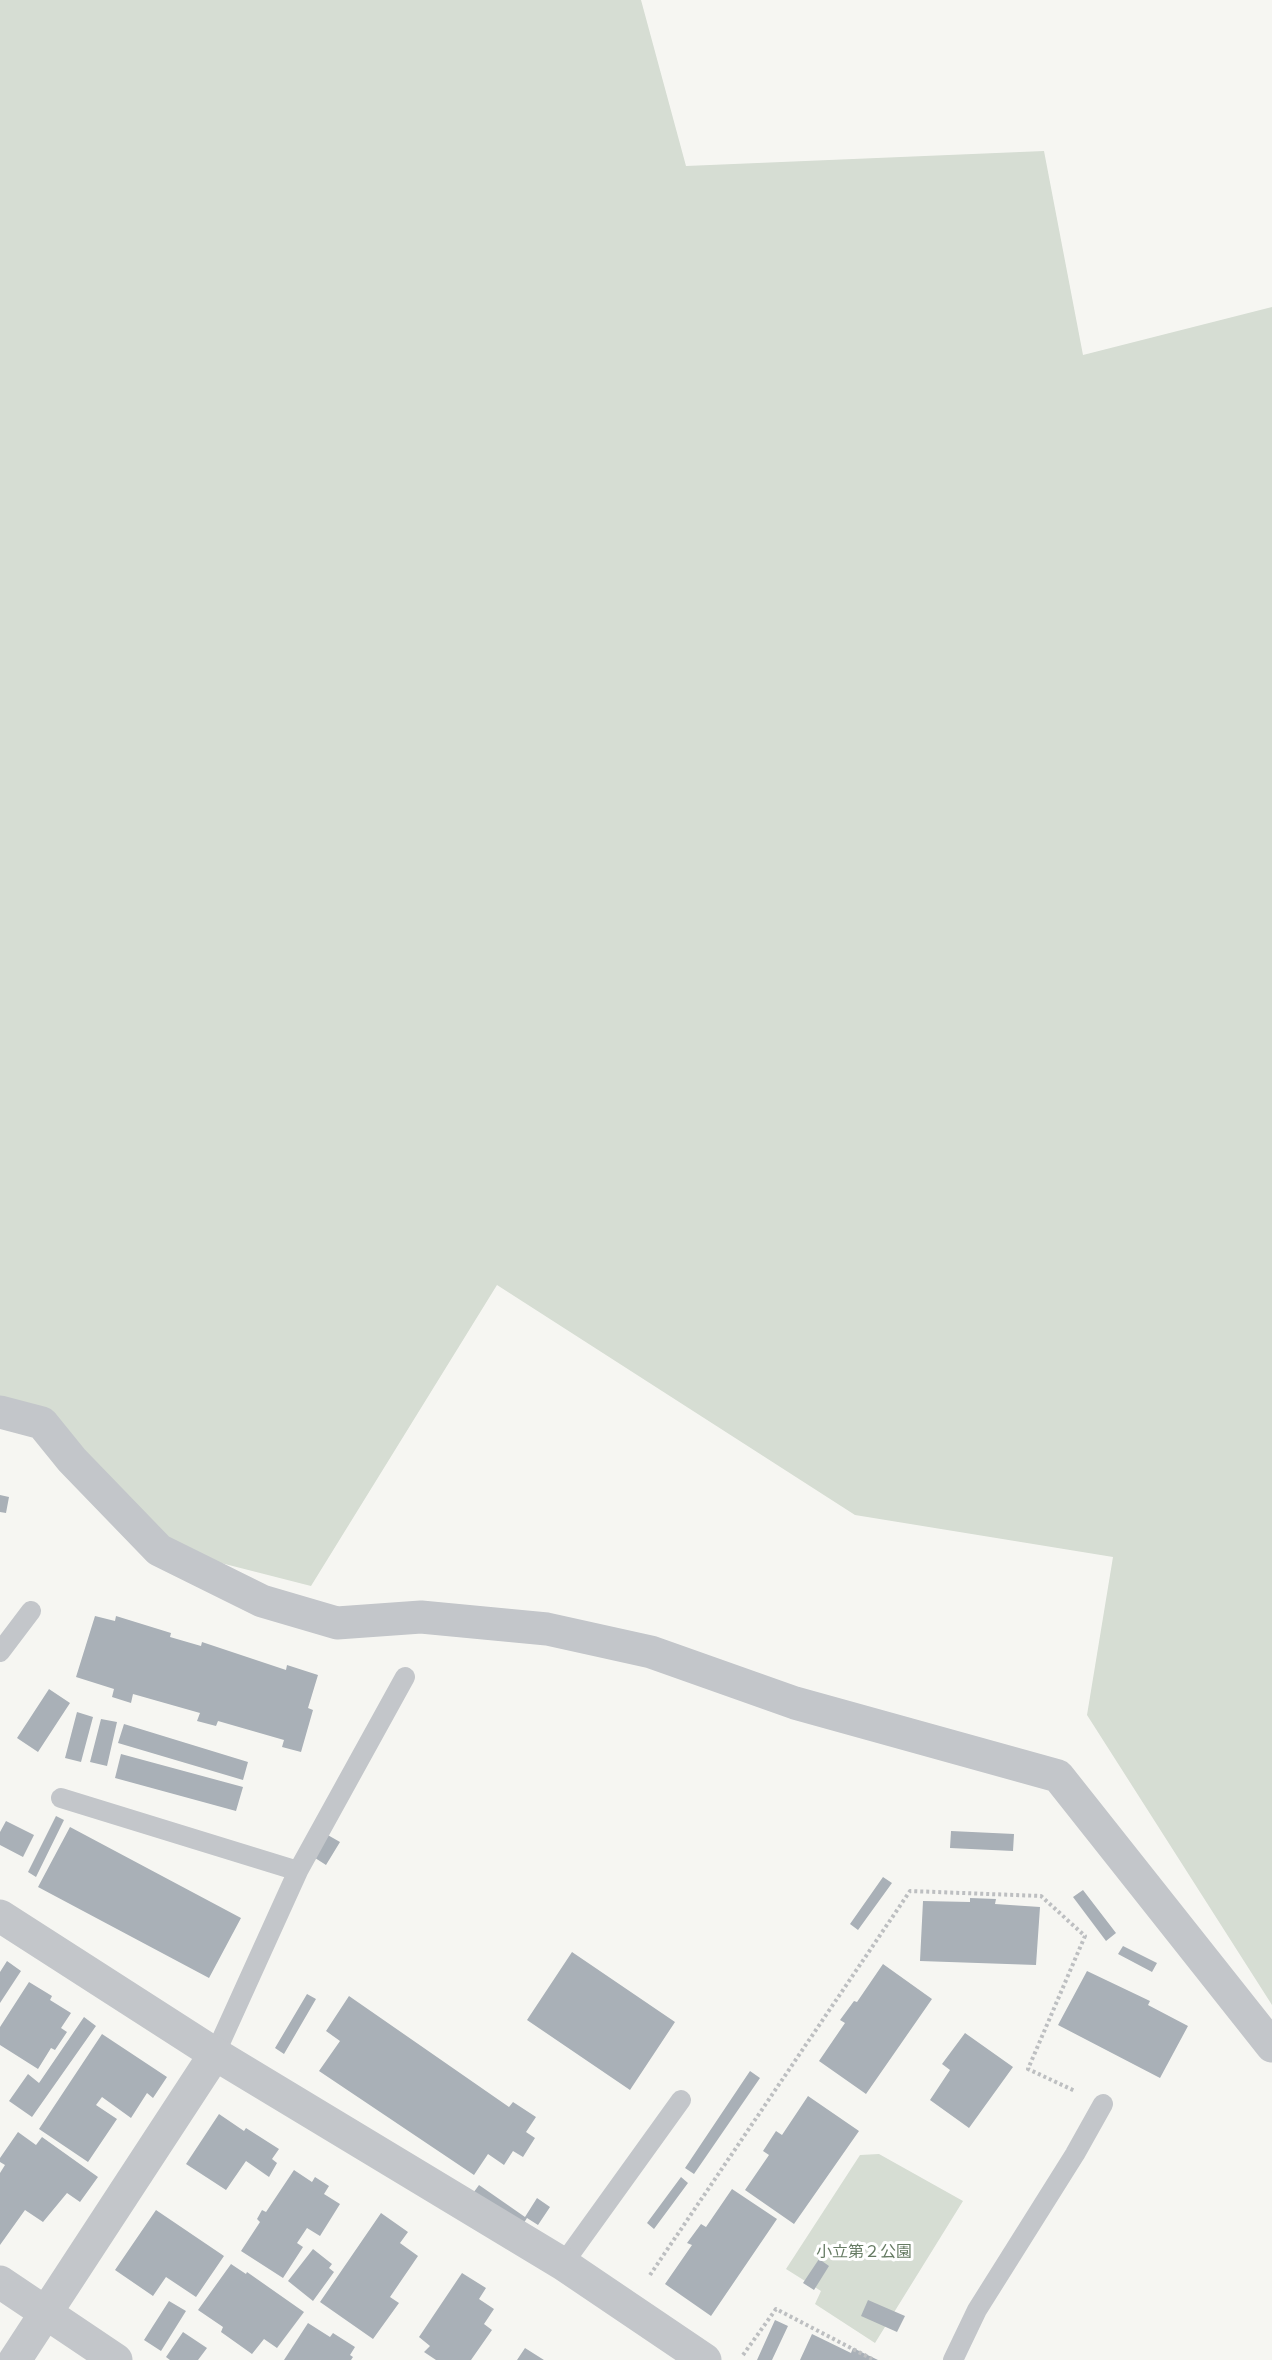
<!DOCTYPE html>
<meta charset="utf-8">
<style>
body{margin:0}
canvas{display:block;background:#f6f6f2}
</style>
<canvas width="1272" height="2360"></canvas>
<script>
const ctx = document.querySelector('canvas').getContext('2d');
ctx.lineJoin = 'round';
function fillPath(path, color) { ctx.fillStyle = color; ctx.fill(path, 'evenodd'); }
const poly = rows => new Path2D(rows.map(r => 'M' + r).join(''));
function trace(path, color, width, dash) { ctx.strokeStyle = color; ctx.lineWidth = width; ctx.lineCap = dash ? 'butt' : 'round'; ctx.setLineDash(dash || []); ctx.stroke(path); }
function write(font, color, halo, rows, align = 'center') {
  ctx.font = font + ' "DejaVu Sans","Noto Sans JP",sans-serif'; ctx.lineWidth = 6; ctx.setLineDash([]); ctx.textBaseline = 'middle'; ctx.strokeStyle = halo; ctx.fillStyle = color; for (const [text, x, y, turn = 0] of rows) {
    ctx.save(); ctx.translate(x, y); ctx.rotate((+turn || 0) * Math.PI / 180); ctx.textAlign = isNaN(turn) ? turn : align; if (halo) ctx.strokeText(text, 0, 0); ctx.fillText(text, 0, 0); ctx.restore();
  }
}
fillPath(poly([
 [0,0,641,0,686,166,1044,151,1083,355,1272,307,1272,2005,1087,1715,1113,1557,855,1515,497,1285,311,1586,170,1550,0,1402],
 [879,2154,963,2201,875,2343,815,2304,821,2291,786,2269,860,2155]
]), '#d6ddd3');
fillPath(poly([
 [0,1495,9,1497,6,1513,0,1512],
 [95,1616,115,1621,116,1616,171,1633,170,1637,201,1646,202,1642,286,1670,287,1665,318,1675,308,1708,313,1710,301,1752,282,1747,284,1740,218,1721,216,1726,197,1721,200,1713,133,1694,131,1703,112,1697,114,1689,76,1677],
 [49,1689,70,1703,38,1752,17,1738],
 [77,1712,93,1717,81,1762,65,1758],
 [101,1719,117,1722,107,1766,90,1762],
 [124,1724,248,1762,243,1780,118,1743],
 [121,1754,243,1787,236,1811,115,1778],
 [56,1816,64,1820,36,1877,28,1872],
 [6,1821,34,1835,23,1857,0,1845,0,1832],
 [70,1827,241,1918,209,1978,38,1887],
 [951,1831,1014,1834,1013,1851,950,1848],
 [326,1834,340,1842,326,1865,312,1856],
 [883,1877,892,1883,858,1930,850,1924],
 [1083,1890,1116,1933,1106,1941,1073,1897],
 [970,1898,996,1899,995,1904,1040,1907,1036,1965,920,1961,923,1901,970,1902],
 [1123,1946,1157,1963,1152,1972,1118,1954],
 [572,1952,675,2022,630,2090,527,2020],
 [7,1961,21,1971,0,2003,0,1972],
 [883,1964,932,1999,866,2094,819,2061,845,2023,840,2020,854,2001,857,2002],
 [1087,1971,1150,2001,1148,2005,1188,2026,1160,2078,1058,2025],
 [29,1982,52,1996,50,2000,71,2013,61,2028,67,2032,55,2050,51,2048,38,2069,0,2045,0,2027],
 [307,1994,316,1999,284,2054,275,2048],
 [349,1996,509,2107,513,2102,536,2117,526,2132,535,2138,523,2157,513,2151,504,2165,488,2154,474,2175,319,2071,340,2041,326,2031],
 [84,2017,96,2026,32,2117,9,2101,28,2074,39,2083],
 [965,2033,1013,2067,969,2128,930,2100,950,2070,942,2064],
 [102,2034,167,2077,153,2098,147,2093,131,2118,102,2097,96,2105,117,2119,88,2162,39,2129],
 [750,2071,760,2078,694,2174,685,2168],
 [808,2096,859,2131,794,2224,745,2190,769,2155,763,2151,776,2131,782,2135],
 [219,2114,244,2131,246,2128,279,2149,272,2159,277,2163,269,2177,246,2161,226,2190,186,2164],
 [18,2132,36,2145,42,2137,98,2177,80,2202,67,2193,43,2222,25,2210,0,2245,0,2173,5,2165,0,2162,0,2158],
 [294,2170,312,2182,315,2177,329,2186,324,2194,340,2204,320,2236,307,2228,297,2243,303,2247,283,2278,241,2251,260,2222,257,2219,262,2210,266,2212],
 [681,2177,688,2183,654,2229,647,2223],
 [479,2185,525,2217,537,2198,550,2207,538,2225,527,2218,520,2229,471,2196],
 [732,2189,777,2219,711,2316,665,2284,692,2245,687,2243,701,2224,706,2227],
 [156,2210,224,2256,196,2297,166,2277,153,2296,115,2270],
 [381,2213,408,2232,400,2243,418,2256,390,2297,399,2303,373,2339,320,2302],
 [313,2249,332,2264,329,2268,334,2272,313,2301,288,2281],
 [819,2259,829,2266,814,2290,803,2283],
 [231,2264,246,2274,247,2272,304,2312,277,2348,264,2339,252,2354,221,2332,223,2327,198,2310],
 [462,2273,486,2288,479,2299,494,2309,484,2324,492,2330,471,2360,436,2360,424,2352,430,2346,419,2337],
 [868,2300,905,2316,897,2332,861,2316],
 [169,2301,186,2311,161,2351,144,2340],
 [775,2320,788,2326,772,2360,757,2360],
 [308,2323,330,2337,333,2333,355,2347,350,2355,353,2357,351,2360,284,2360],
 [183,2332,207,2348,198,2360,170,2360,166,2357],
 [812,2334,851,2353,853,2348,878,2360,800,2360],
 [525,2348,544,2360,517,2360]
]), '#a9b0b7');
trace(poly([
 [650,2275,910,1891,1041,1896,1085,1936,1028,2069,1075,2091],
 [743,2355,776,2309,874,2360]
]), '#bdbfc1', 4, [3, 3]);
trace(poly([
 [0,1652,31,1611],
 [61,1798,298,1871],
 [215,2054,298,1871,405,1677],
 [563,2264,681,2100],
 [953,2360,977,2310,1075,2154,1103,2104]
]), '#c3c6ca', 20);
trace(poly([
 [0,1412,42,1423,72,1460,159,1550,262,1601,337,1623,421,1617,547,1629,651,1652,795,1703,1058,1776,1272,2046],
 [0,1916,215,2054,563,2264,705,2360],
 [0,2282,116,2360],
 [15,2360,215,2054]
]), '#c3c6ca', 33);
write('16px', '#667b63', '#fff', [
 ["小立第２公園",864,2253]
]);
</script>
